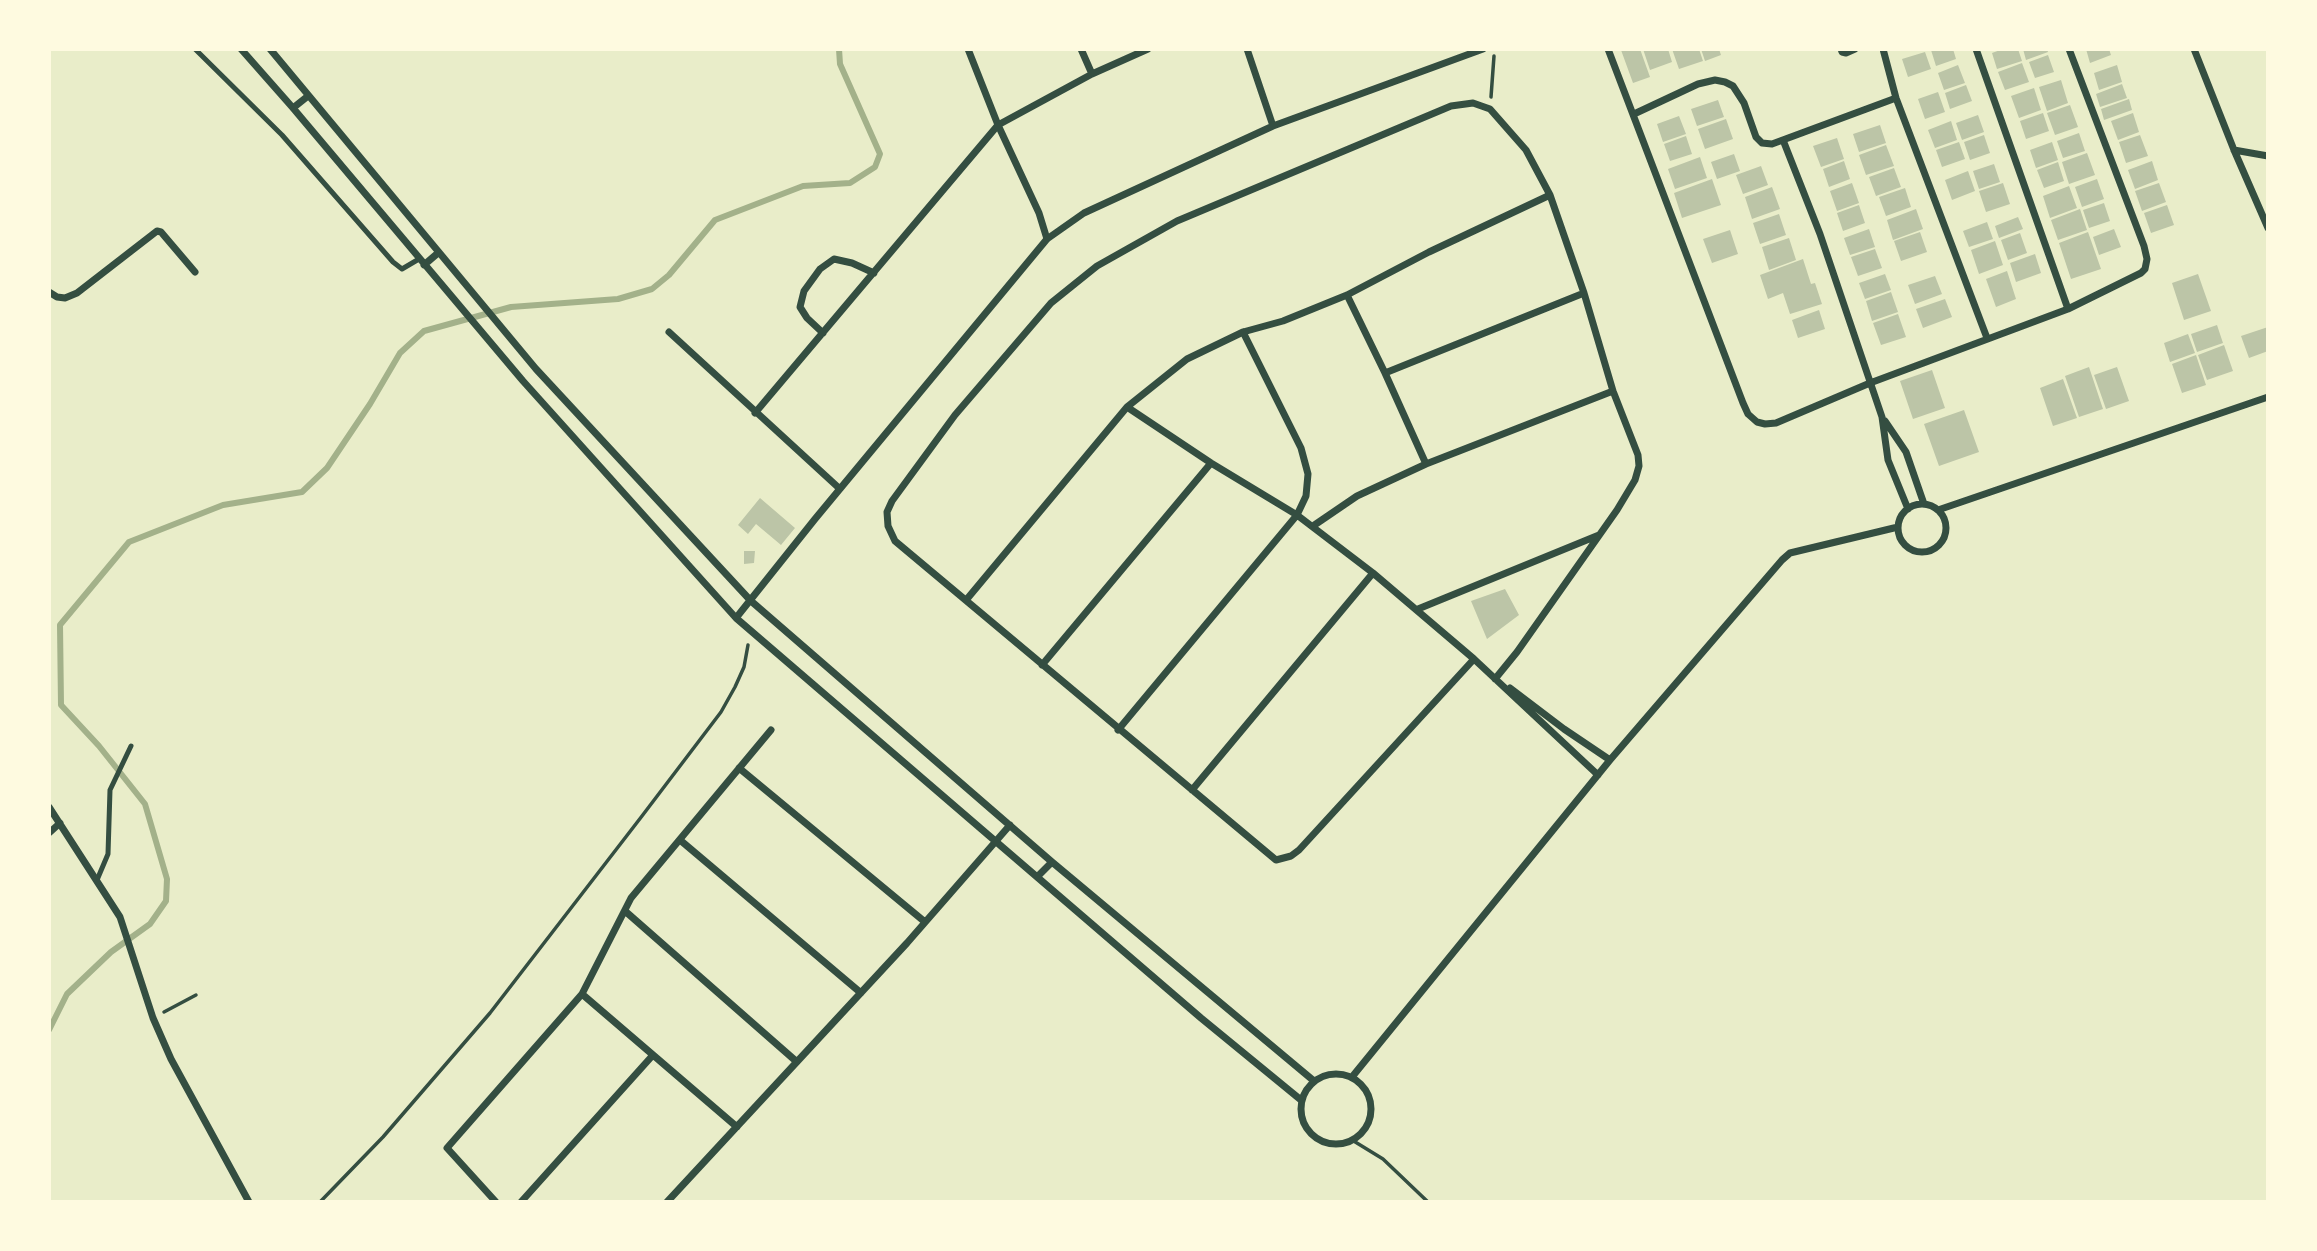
<!DOCTYPE html>
<style>
body{margin:0}
#map{position:relative;width:2317px;height:1251px;overflow:hidden;background:#e9edc9;font-family:"Times New Roman",serif}
canvas{display:block}
.frame{position:absolute;inset:0;border:51px solid #fefae0;pointer-events:none}
</style>
<div id="map">
<canvas width="2317" height="1251"></canvas>
<div class="frame"></div>
</div>
<script>
const ctx = document.querySelector('canvas').getContext('2d');
ctx.lineJoin = 'round';
const poly = rows => new Path2D(rows.map(r => 'M' + r).join(''));
function trace(path, color, width, dash) { ctx.strokeStyle = color; ctx.lineWidth = width; ctx.lineCap = dash ? 'butt' : 'round'; ctx.setLineDash(dash || []); ctx.stroke(path); }
function fillPath(path, color) { ctx.fillStyle = color; ctx.fill(path, 'evenodd'); }
trace(poly([
 [49,1030,67,994,111,952,150,924,166,901,167,879,145,804,99,746,61,705,60,625,129,542,223,505,302,492,327,468,370,404,400,353,424,331,511,307,618,299,652,289,669,275,715,220,803,186,850,183,875,167,880,154,840,64,839,49]
]), '#a3b18a', 6);
fillPath(poly([
 [1624,49,1640,49,1650,77,1633,83,1621,50],
 [1643,49,1668,49,1672,62,1650,70],
 [1672,49,1699,49,1703,61,1679,69],
 [1701,49,1719,49,1721,55,1705,61],
 [1933,49,1953,49,1956,59,1936,66,1931,50],
 [2003,49,2018,49,2022,61,1997,69,1992,53],
 [2023,49,2047,49,2048,52,2026,60],
 [2086,49,2109,49,2111,55,2090,63],
 [1925,52,1931,69,1908,77,1902,59],
 [2048,55,2054,72,2035,78,2029,62],
 [2022,63,2029,82,2005,90,1998,72],
 [1958,65,1965,83,1944,90,1938,73],
 [2117,65,2122,82,2099,90,2094,73],
 [2061,80,2068,103,2047,111,2039,87],
 [2122,84,2127,98,2100,107,2096,94],
 [1966,85,1972,101,1950,109,1945,93],
 [2034,88,2041,110,2019,118,2011,96],
 [1938,92,1945,112,1925,119,1918,99],
 [2129,99,2132,110,2104,120,2101,109],
 [1718,100,1724,117,1697,126,1691,109],
 [2070,105,2078,127,2055,135,2047,113],
 [2043,113,2049,131,2026,139,2020,121],
 [2133,113,2139,132,2118,140,2111,121],
 [1978,115,1984,132,1962,140,1956,123],
 [1679,116,1686,134,1663,142,1657,124],
 [1726,119,1733,139,1705,149,1698,129],
 [1951,121,1957,140,1935,148,1928,130],
 [1880,125,1886,143,1859,152,1853,134],
 [2079,133,2085,151,2063,158,2057,141],
 [1984,135,1990,153,1970,160,1964,142],
 [2140,135,2148,156,2126,163,2119,142],
 [1686,136,1692,154,1670,161,1664,144],
 [1837,138,1844,159,1821,167,1813,146],
 [1959,142,1965,159,1942,167,1936,150],
 [2052,142,2058,160,2036,168,2030,150],
 [1886,145,1894,166,1866,175,1859,155],
 [2087,153,2095,175,2069,184,2062,162],
 [1734,154,1740,171,1717,179,1711,162],
 [1700,157,1707,178,1675,189,1668,169],
 [1844,161,1850,179,1829,187,1823,169],
 [2152,161,2158,180,2135,189,2128,170],
 [2058,162,2064,181,2044,188,2037,170],
 [1994,164,2000,182,1979,189,1973,171],
 [1761,166,1768,185,1743,194,1736,175],
 [1894,168,1901,187,1876,196,1869,177],
 [1968,171,1975,191,1952,200,1945,180],
 [1712,179,1721,205,1682,218,1674,193],
 [2097,179,2104,199,2082,207,2075,187],
 [1852,183,1859,203,1837,211,1830,191],
 [2003,183,2010,204,1986,212,1979,191],
 [2159,183,2166,202,2142,211,2135,191],
 [2069,186,2077,208,2050,218,2043,196],
 [1772,187,1780,209,1752,219,1745,197],
 [1905,188,1911,207,1886,216,1879,197],
 [2104,203,2110,221,2089,228,2083,210],
 [1859,205,1865,223,1843,231,1837,213],
 [2167,205,2174,225,2151,233,2144,213],
 [1916,209,1923,229,1893,240,1887,220],
 [2080,209,2087,230,2058,240,2051,220],
 [1779,214,1786,235,1760,244,1753,223],
 [2018,217,2023,229,1999,238,1995,226],
 [1987,222,1993,239,1969,247,1963,231],
 [1869,229,1875,247,1850,255,1844,238],
 [2114,229,2121,247,2099,255,2093,237],
 [1730,230,1738,254,1712,263,1703,239],
 [1920,232,1927,252,1901,261,1894,241],
 [2088,232,2101,269,2071,279,2059,243],
 [2020,233,2027,253,2008,260,2001,240],
 [1789,238,1796,260,1769,270,1762,247],
 [1995,241,2003,265,1979,274,1971,250],
 [1875,249,1882,268,1858,276,1851,257],
 [2035,254,2041,273,2016,282,2010,263],
 [1803,259,1811,284,1815,283,1822,304,1790,314,1783,293,1768,299,1760,275],
 [2007,271,2016,299,1996,307,1986,279],
 [1885,274,1891,290,1865,299,1859,283],
 [2198,274,2211,311,2184,320,2172,283],
 [1935,276,1942,294,1915,304,1908,285],
 [1891,292,1898,312,1872,321,1866,301],
 [1945,299,1952,317,1923,328,1916,309],
 [1819,310,1825,329,1798,338,1792,320],
 [1898,314,1906,337,1881,345,1873,323],
 [2217,325,2223,343,2197,352,2191,334],
 [2268,327,2268,351,2249,358,2241,336],
 [2188,334,2195,353,2170,362,2164,343],
 [2224,345,2233,371,2207,380,2198,355],
 [2196,355,2206,385,2182,393,2172,364],
 [2089,367,2103,409,2079,417,2065,376],
 [2117,367,2129,401,2106,409,2094,375],
 [1932,370,1945,408,1913,419,1900,381],
 [2063,379,2077,418,2053,426,2040,388],
 [1964,410,1979,452,1939,466,1924,424],
 [760,498,795,528,781,545,756,524,748,534,738,525],
 [744,551,755,551,754,563,744,564],
 [1505,589,1519,615,1487,639,1471,601]
]), '#bcc5a7');
trace(poly([
 [1491,97,1494,56],
 [164,1012,196,995],
 [1352,1140,1383,1159,1428,1202],
 [320,1202,383,1137,490,1013,642,816,721,712,735,687,744,667,748,645]
]), '#344e41', 3.5);
trace(poly([
 [195,49,282,135,393,262,402,269,419,259],
 [97,880,108,854,110,790,131,746]
]), '#344e41', 5);
trace(poly([
 [241,49,293,108,523,381,736,618,1201,1018,1301,1100],
 [270,49,536,369,751,601,1052,862,1314,1081],
 [968,49,998,125,1039,213,1047,239],
 [1081,49,1092,74],
 [1247,49,1273,126],
 [1608,49,1743,403,1748,414,1757,422,1765,424,1776,423,1870,383,2068,309,2141,273,2145,269,2147,259,2144,246,2069,49],
 [1841,49,1842,52,1846,53,1855,49],
 [1883,49,1896,98,1987,338],
 [1976,49,2068,309],
 [2194,49,2234,150,2268,228],
 [293,108,308,96],
 [1634,114,1698,84,1715,80,1725,82,1733,86,1744,103,1756,137,1762,143,1772,144,1896,98],
 [1783,140,1820,234,1882,417,1888,460,1908,509],
 [2234,150,2268,156],
 [424,265,438,253],
 [49,292,57,297,65,298,77,293,157,231,161,232,195,272],
 [1347,295,1385,373,1426,464],
 [669,332,840,489],
 [823,333,807,318,800,307,804,291,820,269,834,259,852,263,874,273],
 [1385,373,1584,293],
 [1127,407,1211,463,1297,515,1373,573,1474,659,1598,775],
 [755,413,998,125,1092,74,1148,49],
 [1885,421,1906,452,1924,504],
 '1898 528a24 24 0 1 1 48 0a24 24 0 1 1-48 0Z',
 [1938,510,2268,397],
 [1313,526,1357,496,1426,464,1613,391],
 [967,599,1127,407,1187,359,1243,332,1283,321,1347,295,1429,252,1550,195],
 [1418,609,1599,535],
 [736,618,815,519,1047,239,1084,213,1273,126,1483,49],
 [1474,659,1299,850,1291,856,1276,860,895,541,888,526,887,512,892,501,955,415,1051,303,1097,266,1177,221,1451,106,1473,103,1490,109,1526,150,1550,195,1584,293,1613,391,1638,455,1639,466,1635,480,1617,510,1517,652,1495,679],
 [1042,665,1211,463],
 [1510,688,1564,729,1610,760],
 [1118,730,1297,515,1306,496,1308,474,1301,448,1243,332],
 [739,768,925,922],
 [1192,790,1373,573],
 [49,807,120,917,153,1018,171,1059,249,1202],
 [49,833,60,823],
 [680,840,861,993],
 [1037,877,1052,862],
 [625,911,797,1062],
 [582,994,737,1127],
 '1301 1109a35 35 0 1 1 70 0a35 35 0 1 1-70 0Z',
 [1352,1077,1610,760,1782,560,1790,553,1898,527],
 [496,1202,447,1148,582,994,631,898,771,730],
 [521,1202,653,1055],
 [667,1202,907,943,1010,825]
]), '#344e41', 7);
</script>
